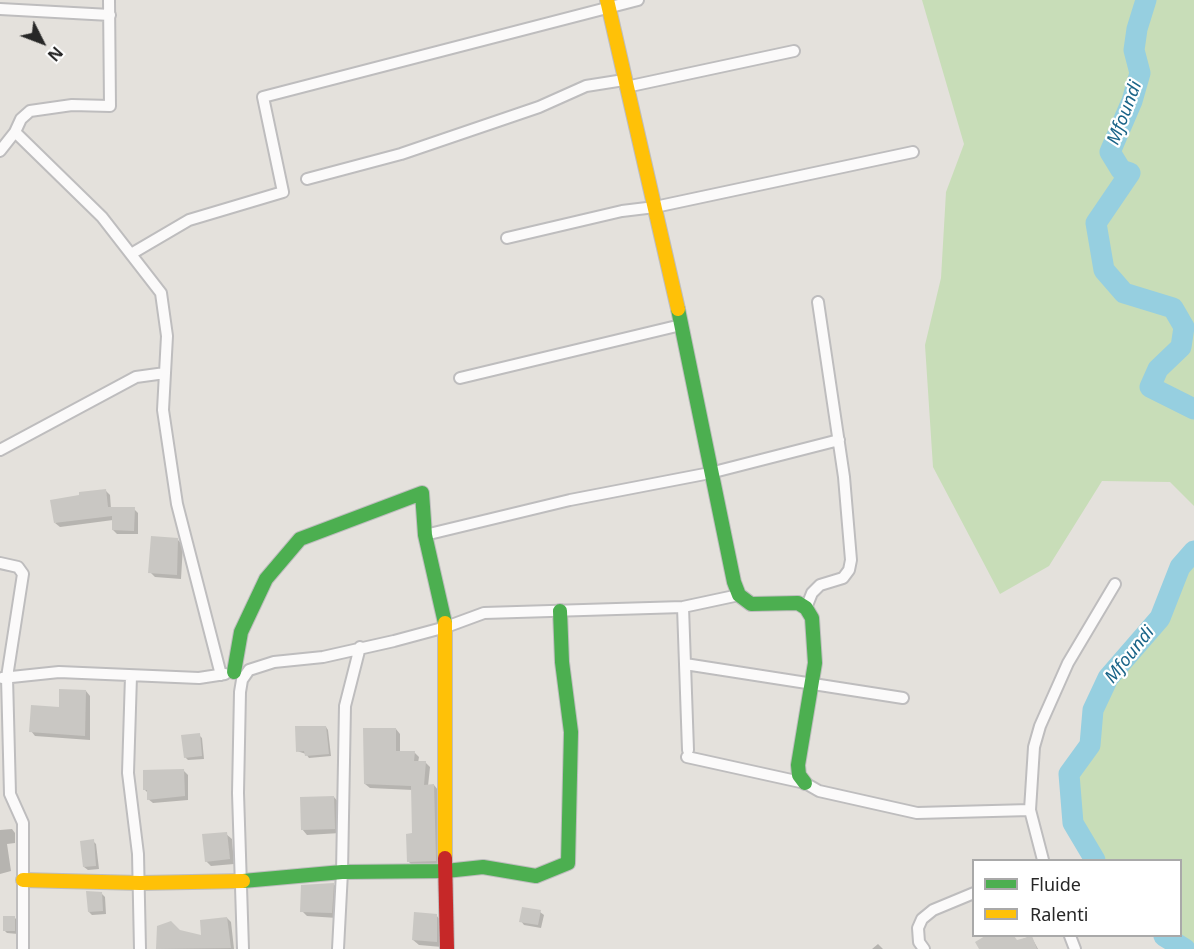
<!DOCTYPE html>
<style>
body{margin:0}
#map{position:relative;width:1194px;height:949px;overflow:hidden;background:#e4e1dc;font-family:"Noto Sans",sans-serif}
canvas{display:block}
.legend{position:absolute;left:972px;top:859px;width:210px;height:78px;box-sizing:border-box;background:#fff;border:2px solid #a9a9a9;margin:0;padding:8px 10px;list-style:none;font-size:18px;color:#272727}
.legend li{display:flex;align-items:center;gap:12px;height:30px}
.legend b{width:30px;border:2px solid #a9a9a9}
.north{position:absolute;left:12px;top:12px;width:60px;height:60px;-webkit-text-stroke:4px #fff;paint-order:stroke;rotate:132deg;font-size:16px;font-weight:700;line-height:24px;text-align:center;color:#272727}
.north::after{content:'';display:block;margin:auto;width:21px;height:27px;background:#272727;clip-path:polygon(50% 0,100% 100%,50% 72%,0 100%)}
</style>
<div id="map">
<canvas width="1194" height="949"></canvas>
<ul class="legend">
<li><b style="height:8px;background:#4caf50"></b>Fluide</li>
<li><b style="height:8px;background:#ffc107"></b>Ralenti</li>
</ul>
<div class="north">N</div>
</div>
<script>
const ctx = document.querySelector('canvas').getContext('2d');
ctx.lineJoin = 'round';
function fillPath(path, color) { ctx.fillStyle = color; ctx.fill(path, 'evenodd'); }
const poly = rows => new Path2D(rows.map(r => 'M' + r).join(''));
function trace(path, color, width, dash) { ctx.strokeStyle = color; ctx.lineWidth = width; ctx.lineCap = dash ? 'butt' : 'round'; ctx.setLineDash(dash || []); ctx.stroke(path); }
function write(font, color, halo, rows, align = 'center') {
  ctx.font = font + ' "Noto Sans",sans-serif'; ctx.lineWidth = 4.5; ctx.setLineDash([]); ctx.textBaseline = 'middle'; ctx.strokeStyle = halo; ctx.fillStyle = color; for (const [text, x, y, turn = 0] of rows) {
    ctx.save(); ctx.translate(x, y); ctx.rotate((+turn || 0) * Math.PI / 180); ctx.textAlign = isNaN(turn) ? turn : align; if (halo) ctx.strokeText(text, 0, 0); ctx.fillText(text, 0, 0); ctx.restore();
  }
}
fillPath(poly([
 [922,0,1194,0,1194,506,1170,482,1102,481,1049,566,1000,594,933,467,925,345,941,278,946,192,964,144],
 [1194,551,1194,949,1185,949,1164,936,1180,936,1180,860,1095,860,1073,823,1069,774,1090,745,1093,710,1108,678,1160,618,1180,567]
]), '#c8ddb8');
fillPath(poly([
 [106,491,110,495,111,509,134,509,138,513,138,534,117,534,113,530,113,520,60,527,55,523],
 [177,539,183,545,181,579,155,577,150,572],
 [86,691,90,696,90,740,35,736,31,731],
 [326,727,328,730,331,756,309,758,306,754,297,751],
 [396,729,400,734,400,752,414,752,419,757,418,763,425,762,430,767,428,786,434,785,438,790,439,865,413,866,408,861,414,835,413,790,370,788,365,784],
 [199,735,202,738,204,759,188,760,185,757],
 [184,771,188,775,188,800,153,803,148,799,148,793,144,789],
 [334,797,339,803,340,833,307,835,302,829],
 [12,829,15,833,15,843,7,844,11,871,0,874,0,830],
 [226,834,232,839,234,864,211,866,206,861],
 [93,841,96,844,99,869,88,870,84,867],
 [333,884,339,889,337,918,307,916,302,911],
 [101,893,105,897,106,914,92,915,89,912],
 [540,912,544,915,541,928,524,925,521,921],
 [436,915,441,921,442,947,419,945,413,940],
 [15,918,18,921,18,934,7,933,4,930],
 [227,918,231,922,234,949,158,949,158,927,203,937],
 [988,936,993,939,998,936,1013,936,1017,941,1031,936,1038,949,981,949,977,943],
 [878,944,883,949,872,949]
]), '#0003');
trace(poly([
 [1146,0,1137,29,1134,50,1140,73,1132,101,1110,152,1121,170,1130,173,1096,223,1104,270,1124,293,1173,308,1184,327,1181,347,1158,369,1150,387,1194,409],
 [1095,860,1073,823,1069,774,1090,745,1093,710,1108,678,1160,618,1180,567,1194,551],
 [1164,936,1185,949]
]), '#96cfe0', 21);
fillPath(poly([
 [106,489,108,507,135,507,134,531,112,530,112,516,54,523,50,500,79,495,79,492],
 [151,536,178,538,177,575,148,573],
 [59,689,86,690,85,736,29,732,31,705,59,707],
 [295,726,326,726,329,754,305,756,304,751,296,752],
 [363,728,396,728,396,751,415,751,414,761,426,761,424,785,434,784,436,861,407,862,406,834,412,833,411,786,364,784],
 [200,733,202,756,184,758,181,735],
 [184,769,185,796,147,800,147,790,143,790,143,770],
 [334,796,335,829,301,830,300,797],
 [227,832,230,859,205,862,202,834],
 [94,839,96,866,83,867,80,841],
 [334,883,332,913,300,912,301,885],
 [86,891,102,892,103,911,88,912],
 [522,907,541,910,538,925,519,922],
 [414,912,437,914,437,942,412,940],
 [3,916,15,916,15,931,3,931],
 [227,917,231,948,156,949,157,926,171,921,180,930,201,935,200,920],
 [985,936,1014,936,1017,940,1032,936,1037,949,979,949,975,942]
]), '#c9c7c3');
const street = poly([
 [0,9,110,15],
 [626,87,794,51],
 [15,132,102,217,161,293,167,336,163,410,177,504,221,675],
 [0,151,15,132,21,119,30,111,72,105,110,106,109,0],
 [307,179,401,154,539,107,586,86,624,80],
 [507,238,622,211,655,207,913,152],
 [131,254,189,220,283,192,263,97,638,0],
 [460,378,681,325],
 [0,450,136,377,165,373],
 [425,535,570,500,710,473,839,440],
 [0,563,18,567,23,574,7,677,10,794,23,823,23,949],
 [683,607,688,750],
 [806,608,812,593,820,585,843,578,849,570,851,560,844,477,818,302],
 [685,664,903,698],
 [131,676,128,773,138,854,140,949],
 [2,678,59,672,199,678,225,674],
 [687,757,805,783,819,791,917,813,1030,810,1043,860],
 [1030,810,1034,747,1040,726,1068,663,1115,584],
 [1070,936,1075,949],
 [243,949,238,793,240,692,242,680,249,670,274,662,323,657,394,641,446,627,484,613,683,607,739,595],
 [338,949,342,872,345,706,360,647],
 [924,949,919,942,918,928,922,919,933,910,974,893]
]);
const fast = poly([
 [678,309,734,582,739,595,751,604,798,603,806,608,812,618,815,663,798,765,799,775,805,783],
 [234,672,241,632,266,579,300,539,422,493,425,535,445,623],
 [243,881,342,872,446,871,483,867,536,876,568,863,571,732,562,662,560,611]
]);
const slow = poly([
 [607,0,678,309],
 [445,623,445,858],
 [23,880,140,883,243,881]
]);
const jam = poly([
 [445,858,447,949]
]);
trace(street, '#bebdbe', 14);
trace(fast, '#bebdbe', 16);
trace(slow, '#bebdbe', 16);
trace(jam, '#bebdbe', 16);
trace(street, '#fbfafa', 10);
trace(fast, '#4caf50', 14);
trace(slow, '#ffc107', 14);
trace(jam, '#c62828', 14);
write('italic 18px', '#1a6488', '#fff', [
 ["Mfoundi",1125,113,-69],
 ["Mfoundi",1130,655,-51]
]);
</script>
